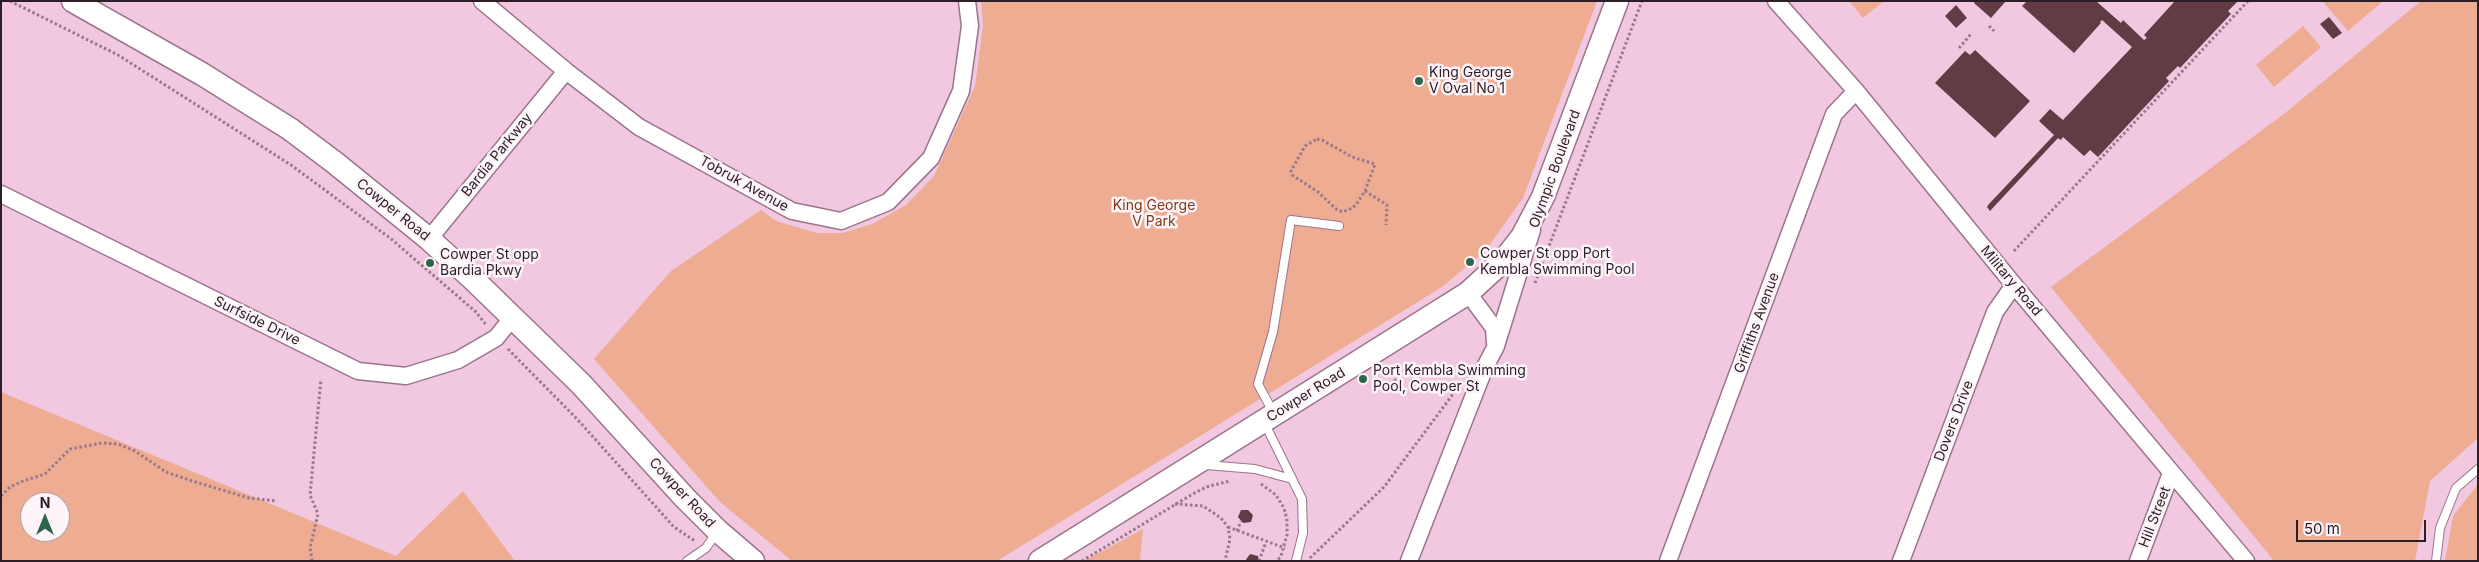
<!DOCTYPE html>
<style>
body{margin:0}
#map{position:relative;width:2479px;height:562px;overflow:hidden;background:#f2c7e0;font-family:Inter,sans-serif}
canvas{display:block}
.frame{position:absolute;inset:0;border:2px solid #2c1d26;pointer-events:none}
.north{position:absolute;left:20px;top:492px;width:50px;height:50px;box-sizing:border-box;background:#fdf4f9;border:1px solid #a99ea5;border-radius:50%;rotate:0deg;font-size:14px;font-weight:700;line-height:20px;text-align:center;color:#2c1d26}
.north::after{content:'';display:block;margin:auto;width:18px;height:22px;background:#2e664d;clip-path:polygon(50% 0,100% 100%,50% 72%,0 100%)}
.scale{position:absolute;left:2296px;top:520px;width:130px;height:22px;box-sizing:border-box;border:2px solid #2c1d26;border-top:0;padding-left:6px;font-size:15px;line-height:18px;white-space:nowrap;color:#2c1d26;-webkit-text-stroke:4px #fdf4f9;paint-order:stroke}
</style>
<div id="map">
<canvas width="2479" height="562"></canvas>
<div class="frame"></div>
<div class="north">N</div>
<div class="scale">50 m</div>
</div>
<script>
const ctx = document.querySelector('canvas').getContext('2d');
ctx.lineJoin = 'round';
function fillPath(path, color) { ctx.fillStyle = color; ctx.fill(path, 'evenodd'); }
const poly = rows => new Path2D(rows.map(r => 'M' + r).join(''));
function trace(path, color, width, dash) { ctx.strokeStyle = color; ctx.lineWidth = width; ctx.lineCap = dash ? 'butt' : 'round'; ctx.setLineDash(dash || []); ctx.stroke(path); }
function write(font, color, halo, rows, align = 'center') {
  ctx.font = font + ' Inter,sans-serif'; ctx.lineWidth = 5; ctx.setLineDash([]); ctx.textBaseline = 'middle'; ctx.strokeStyle = halo; ctx.fillStyle = color; for (const [text, x, y, turn = 0] of rows) {
    ctx.save(); ctx.translate(x, y); ctx.rotate((+turn || 0) * Math.PI / 180); ctx.textAlign = isNaN(turn) ? turn : align; if (halo) ctx.strokeText(text, 0, 0); ctx.fillText(text, 0, 0); ctx.restore();
  }
}
fillPath(poly([
 [981,1,1597,1,1523,198,1486,250,1442,287,997,561,792,561,720,502,594,359,671,271,761,210,776,221,817,233,842,233,872,224,906,205,934,176,975,86,983,26],
 [1849,1,1884,1,1863,18],
 [2326,1,2383,1,2348,31,2324,3],
 [2421,1,2478,1,2478,438,2430,481,2415,561,2274,561,2051,287,2285,113],
 [2303,26,2321,47,2274,87,2256,65],
 [1,392,396,556,463,491,515,561,1,561],
 [30,502,60,502,60,532,30,532],
 [2478,484,2478,561,2445,561,2453,516],
 [1143,529,1140,561,1084,561]
]), '#eead93');
fillPath(poly([
 [1975,1,2006,1,1991,18,1974,3],
 [2027,1,2096,1,2121,23,2123,20,2144,40,2147,38,2144,35,2175,1,2238,1,2228,11,2231,14,2180,68,2178,66,2166,78,2169,81,2098,157,2090,150,2084,156,2063,137,2061,140,2058,138,1990,211,1987,207,1989,204,2054,135,2039,121,2050,109,2063,120,2132,47,2102,20,2100,22,2101,23,2074,53,2022,6],
 [1956,5,1967,18,1956,28,1945,16],
 [2329,17,2342,33,2333,39,2320,24],
 [1975,50,2030,101,1995,138,1935,83,1965,51,1970,55],
 [1241,510,1248,510,1253,515,1251,522,1243,523,1238,517],
 [1250,554,1258,556,1259,561,1245,561]
]), '#623b45');
const service = poly([
 [1273,412,1258,384,1273,332,1291,220,1339,226],
 [1264,422,1302,499,1303,533,1296,561],
 [1206,465,1255,469,1292,479],
 [687,561,706,548,716,533],
 [2436,561,2440,528,2456,488,2478,469]
]);
const minor = poly([
 [482,1,566,71,639,127,792,211,841,221,888,202,931,158,961,91,970,26,967,1],
 [1776,1,1856,91,2014,285,2246,561],
 [1,194,358,371,406,376,458,360,496,338,513,317],
 [429,239,566,71],
 [1468,293,1494,328,1495,343],
 [1409,561,1485,367,1496,346,1532,230],
 [1668,561,1834,114,1856,91],
 [1901,561,1995,312,2014,285],
 [2138,561,2171,473]
]);
const secondary = poly([
 [73,1,202,74,290,129,334,162,429,239,474,280,581,384,685,498,718,531,753,561],
 [1040,561,1468,293,1504,260,1522,237,1543,197,1617,1]
]);
trace(service, '#9b748b', 10);
trace(minor, '#9b748b', 19);
trace(secondary, '#9b748b', 25);
trace(poly([
 [10,1,118,55,291,165,390,238,476,312,487,326],
 [1989,26,1994,31],
 [1959,48,1971,34],
 [1317,139,1322,140,1352,157,1375,164,1365,191,1356,205,1350,209,1343,212,1336,209,1318,192,1292,175,1291,171,1305,146,1317,139],
 [1365,191,1387,205,1386,225],
 [2014,251,2248,1],
 [1535,283,1642,1],
 [508,349,577,419,674,527,695,541],
 [1387,366,1404,396],
 [1261,484,1276,495,1284,508,1287,520,1287,535,1281,556,1277,561],
 [1,496,10,487,23,481,45,474,70,449,102,443,118,444,135,451,166,472,192,481,249,498,277,501],
 [1175,504,1203,506,1221,518,1228,527,1230,539,1225,561],
 [1228,527,1285,548],
 [1237,531,1241,521],
 [1310,558,1384,487,1459,386],
 [312,561,310,548,318,514,310,495,321,379],
 [1082,561,1191,495,1206,487,1230,481],
 [1259,561,1266,542]
]), '#97798a', 3, [2.5, 2.5]);
trace(service, '#fff', 8);
trace(minor, '#fff', 16);
trace(secondary, '#fff', 22);
for (const [x, y, r, color] of [
 [1419,81,5,"#2e664d"],
 [1470,262,5,"#2e664d"],
 [430,263,5,"#2e664d"],
 [1363,379,5,"#2e664d"]
]) { const dot = new Path2D(); dot.arc(x, y, r, 0, 2 * Math.PI); ctx.fillStyle = color; ctx.fill(dot); trace(dot, '#fdf4f9', 2); }
write('14px', '#2c1d26', '#fdf4f9', [
 ["King George",1429,73],
 ["V Oval No 1",1429,89],
 ["Cowper St opp Port",1480,254],
 ["Kembla Swimming Pool",1480,270],
 ["Cowper St opp",440,255],
 ["Bardia Pkwy",440,271],
 ["Port Kembla Swimming",1373,371],
 ["Pool, Cowper St",1373,387]
], 'left');
write('14px', '#2c1d26', '#fdf4f9', [
 ["Bardia Parkway",497,155,-51],
 ["Olympic Boulevard",1555,169,-70],
 ["Tobruk Avenue",744,184,29],
 ["Cowper Road",393,210,39],
 ["Military Road",2011,281,50],
 ["Surfside Drive",257,321,26],
 ["Griffiths Avenue",1757,323,-70],
 ["Cowper Road",1306,395,-32],
 ["Dovers Drive",1954,421,-69],
 ["Cowper Road",682,493,47],
 ["Hill Street",2155,517,-69]
]);
write('14px', '#843815', '#fdf4f9', [
 ["King George",1154,206],
 ["V Park",1154,222]
]);
</script>
